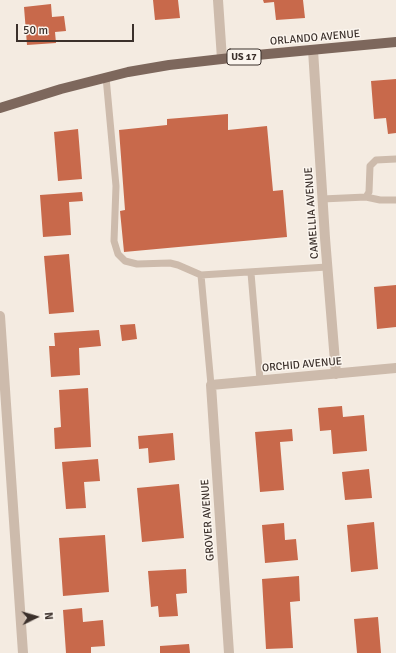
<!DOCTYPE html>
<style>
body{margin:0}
#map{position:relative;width:396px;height:653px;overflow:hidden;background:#f4ebe1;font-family:Signika,sans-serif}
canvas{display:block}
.north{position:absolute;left:16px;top:597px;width:40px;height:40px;-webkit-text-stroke:3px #fbf5ee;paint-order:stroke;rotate:85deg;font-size:11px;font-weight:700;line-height:16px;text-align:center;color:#3b302b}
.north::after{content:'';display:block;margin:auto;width:14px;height:18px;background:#3b302b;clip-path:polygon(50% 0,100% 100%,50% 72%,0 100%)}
.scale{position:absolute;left:16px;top:24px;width:118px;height:18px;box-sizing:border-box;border:2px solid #3b302b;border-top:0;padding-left:5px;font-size:12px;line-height:14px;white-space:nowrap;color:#3b302b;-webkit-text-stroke:3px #fbf5ee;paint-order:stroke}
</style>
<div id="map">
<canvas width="396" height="653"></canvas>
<div class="north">N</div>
<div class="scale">50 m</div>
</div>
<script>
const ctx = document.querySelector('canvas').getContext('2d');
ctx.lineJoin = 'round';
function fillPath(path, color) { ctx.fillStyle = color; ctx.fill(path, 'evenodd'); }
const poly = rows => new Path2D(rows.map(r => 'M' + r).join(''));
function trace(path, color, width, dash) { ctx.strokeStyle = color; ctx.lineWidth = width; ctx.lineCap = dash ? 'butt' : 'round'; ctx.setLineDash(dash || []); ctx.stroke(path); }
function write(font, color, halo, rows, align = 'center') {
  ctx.font = font + ' Signika,sans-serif'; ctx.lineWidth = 3; ctx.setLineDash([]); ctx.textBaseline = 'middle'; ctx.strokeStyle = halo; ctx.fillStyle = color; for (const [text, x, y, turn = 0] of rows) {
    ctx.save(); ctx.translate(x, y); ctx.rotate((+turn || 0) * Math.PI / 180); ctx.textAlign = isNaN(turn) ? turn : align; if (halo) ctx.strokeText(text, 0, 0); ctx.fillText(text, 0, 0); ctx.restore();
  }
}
fillPath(poly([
 [153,0,178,0,180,18,155,20],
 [263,0,303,0,305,18,276,20,274,2,264,3],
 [51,4,52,17,64,16,66,31,55,32,56,43,27,45,24,7],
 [396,79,396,133,388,134,386,118,374,119,371,81],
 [228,114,228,130,267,126,273,191,283,190,287,237,124,252,120,211,125,210,119,130,167,125,167,119],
 [78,129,82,179,58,181,54,132],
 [82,192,83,201,69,202,71,235,43,237,40,195],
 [69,254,74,312,49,314,44,256],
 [396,285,396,327,377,329,374,287],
 [135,324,137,339,122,341,120,325],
 [99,330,101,346,79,348,80,375,51,377,49,346,55,346,54,333],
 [88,388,91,447,55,449,54,428,61,427,59,390],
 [342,406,343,417,364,415,367,451,333,454,331,430,320,431,318,408],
 [292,429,293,441,280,442,284,490,260,492,255,432],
 [173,433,175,460,149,463,148,448,139,449,138,436],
 [98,459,100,481,84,482,86,508,66,509,62,462],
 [369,469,372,498,345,500,342,472],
 [179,484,184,538,142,542,137,488],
 [374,522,378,569,351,572,347,525],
 [284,523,285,540,296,539,298,560,265,563,262,525],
 [105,535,109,592,63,596,59,538],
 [186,569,187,593,176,594,178,616,159,617,158,606,151,607,148,571],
 [299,576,300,601,290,602,293,648,266,649,262,579],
 [82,608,83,622,103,620,105,646,91,647,91,653,66,653,63,610],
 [378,617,381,653,357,653,354,619],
 [189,644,190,653,160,653,160,646]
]), '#c8694b');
trace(poly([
 [106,77,116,186,114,241,118,254,125,261,137,264,170,263,178,265,201,275,327,267],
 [366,197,380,200,396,200],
 [322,199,366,197,369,192,370,166,376,160,396,159],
 [251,273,260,380],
 [201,275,211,385]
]), '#cdbbac', 7);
trace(poly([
 [218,0,222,59],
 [313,50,325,238,336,374],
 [0,316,23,653],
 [229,653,211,385,396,368]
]), '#cdbbac', 10);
trace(poly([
 [0,108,61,89,128,72,169,65,257,55,396,42]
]), '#7d675c', 10);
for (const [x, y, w] of [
 [244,57,34]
]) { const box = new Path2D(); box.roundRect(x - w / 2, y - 8, w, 16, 3); ctx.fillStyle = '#fbf5ee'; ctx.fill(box); trace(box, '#3b302b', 1); }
write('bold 10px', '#3b302b', null, [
 ["US 17",244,57]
]);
write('11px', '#3b302b', '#fbf5ee', [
 ["ORLANDO AVENUE",315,38,-5],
 ["CAMELLIA AVENUE",312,213,-94],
 ["ORCHID AVENUE",302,365,-5],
 ["GROVER AVENUE",208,520,-94]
]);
</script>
